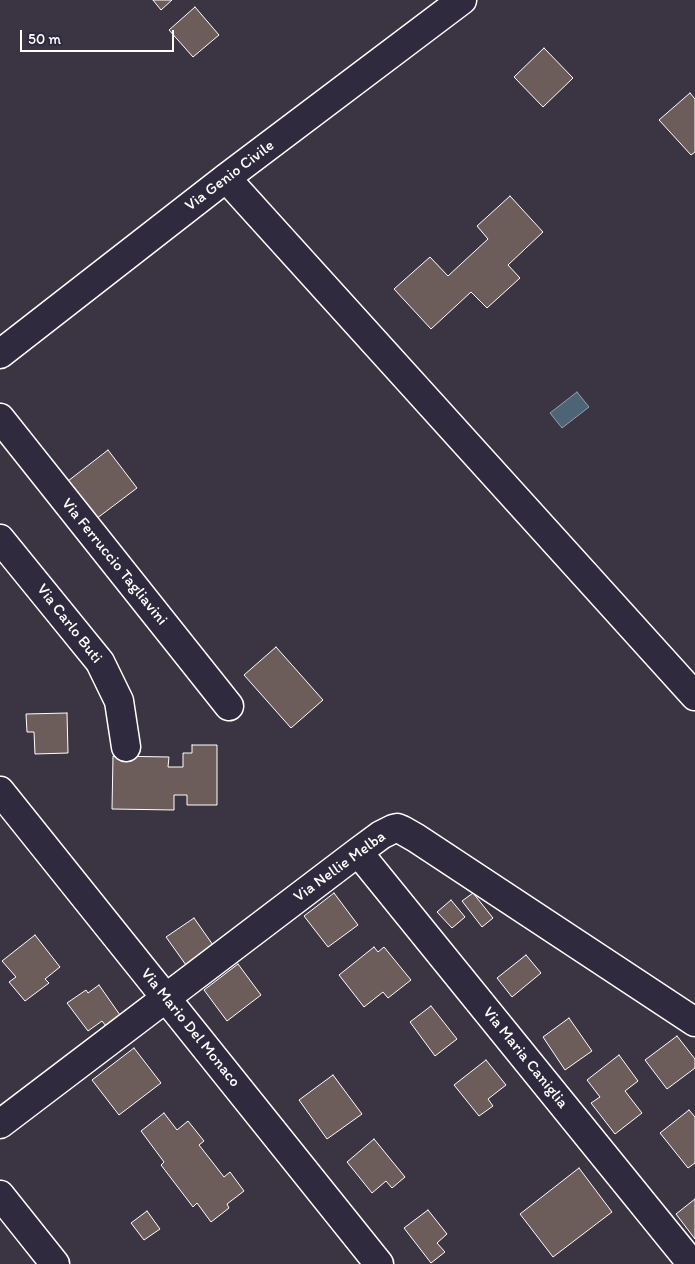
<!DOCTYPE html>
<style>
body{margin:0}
#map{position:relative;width:695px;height:1264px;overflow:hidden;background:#3b3443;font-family:Itim,sans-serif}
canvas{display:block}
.scale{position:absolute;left:20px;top:30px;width:154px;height:22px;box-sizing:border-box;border:2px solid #fff;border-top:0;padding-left:6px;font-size:15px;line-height:18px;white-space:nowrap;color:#fff;-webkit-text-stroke:4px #2f2a3d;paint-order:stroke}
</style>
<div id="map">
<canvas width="695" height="1264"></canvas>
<div class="scale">50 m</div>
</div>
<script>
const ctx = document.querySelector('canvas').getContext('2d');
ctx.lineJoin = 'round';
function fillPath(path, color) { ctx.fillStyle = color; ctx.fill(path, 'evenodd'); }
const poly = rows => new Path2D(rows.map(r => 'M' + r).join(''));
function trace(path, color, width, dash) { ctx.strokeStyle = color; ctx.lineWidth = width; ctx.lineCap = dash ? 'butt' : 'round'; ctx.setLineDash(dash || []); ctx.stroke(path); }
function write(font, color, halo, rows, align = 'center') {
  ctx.font = font + ' Itim,sans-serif'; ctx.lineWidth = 5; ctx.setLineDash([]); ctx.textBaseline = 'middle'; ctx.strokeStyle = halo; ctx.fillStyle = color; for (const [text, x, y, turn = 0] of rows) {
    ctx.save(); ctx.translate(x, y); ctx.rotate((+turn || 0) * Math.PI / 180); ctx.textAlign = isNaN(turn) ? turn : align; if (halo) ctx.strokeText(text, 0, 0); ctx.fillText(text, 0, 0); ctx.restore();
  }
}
const water = poly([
 [577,392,589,407,562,428,550,413,577,392]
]);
fillPath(water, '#4d6477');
trace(water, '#94a2ad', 1);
const building = poly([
 [153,0,172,0,161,10,153,0],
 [195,7,219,35,193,57,169,30,195,7],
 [544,48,573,78,543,107,514,77,544,48],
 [690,93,695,99,695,152,691,155,659,120,690,93],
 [510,196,543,232,508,265,520,278,487,308,471,292,431,329,394,289,430,257,448,276,488,239,477,226,510,196],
 [108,450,137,488,96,519,68,481,108,450],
 [276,647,323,700,291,728,244,675,276,647],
 [67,713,68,753,35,754,34,732,27,732,26,714,67,713],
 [192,745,217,745,217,805,187,805,187,795,174,795,174,810,112,809,113,756,169,757,168,767,183,767,183,753,192,753,192,745],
 [334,893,358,925,328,947,304,916,334,893],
 [473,893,493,918,482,927,462,901,473,893],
 [451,900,465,917,452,928,437,912,451,900],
 [194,918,213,945,186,965,166,937,194,918],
 [35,935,60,967,45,979,49,983,25,1001,9,982,16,977,2,961,35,935],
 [374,947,378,952,384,947,411,980,388,998,383,992,364,1007,339,975,374,947],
 [526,955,541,973,512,997,497,978,526,955],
 [238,964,261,995,227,1021,204,990,238,964],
 [99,985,120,1015,106,1026,102,1021,88,1031,67,1003,86,990,88,993,99,985],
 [431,1006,457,1039,435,1056,410,1022,431,1006],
 [569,1018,592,1051,565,1070,543,1037,569,1018],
 [677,1036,695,1059,695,1068,667,1089,645,1060,677,1036],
 [134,1048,161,1083,119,1115,92,1080,134,1048],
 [619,1055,638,1081,625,1091,642,1113,615,1134,591,1103,600,1097,587,1080,619,1055],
 [486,1060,506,1085,488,1099,493,1106,479,1116,454,1085,486,1060],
 [333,1075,362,1114,327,1139,299,1100,333,1075],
 [689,1110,695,1117,695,1163,688,1168,660,1133,689,1110],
 [164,1113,177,1130,188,1121,204,1141,199,1145,224,1177,230,1172,244,1191,227,1204,229,1208,211,1222,197,1203,193,1207,161,1165,164,1162,141,1131,164,1113],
 [374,1139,405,1177,392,1188,386,1181,372,1193,347,1162,374,1139],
 [579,1168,612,1212,553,1257,520,1214,579,1168],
 [695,1199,695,1239,676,1214,695,1199],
 [428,1210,447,1234,437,1243,445,1252,431,1263,404,1228,428,1210],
 [147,1211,160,1229,144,1240,131,1223,147,1211]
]);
fillPath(building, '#6c5d5a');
trace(building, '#fff', 1);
const minor = poly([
 [226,178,695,696],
 [0,354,226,178,462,0],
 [0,418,229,706],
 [0,539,100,662,119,701,126,747],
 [0,791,379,1264],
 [358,852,692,1264],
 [0,1124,358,852,381,835,393,829,397,828,402,830,416,838,695,1022],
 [0,1195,55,1264]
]);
trace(minor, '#fff', 31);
trace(minor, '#2f2a3d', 28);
write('16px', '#fff', '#2f2a3d', [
 ["Via Genio Civile",230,176,-37],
 ["Via Ferruccio Tagliavini",114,562,51],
 ["Via Carlo Buti",69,624,52],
 ["Via Nellie Melba",340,867,-36],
 ["Via Mario Del Monaco",190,1028,51],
 ["Via Maria Caniglia",525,1058,51]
]);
</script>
